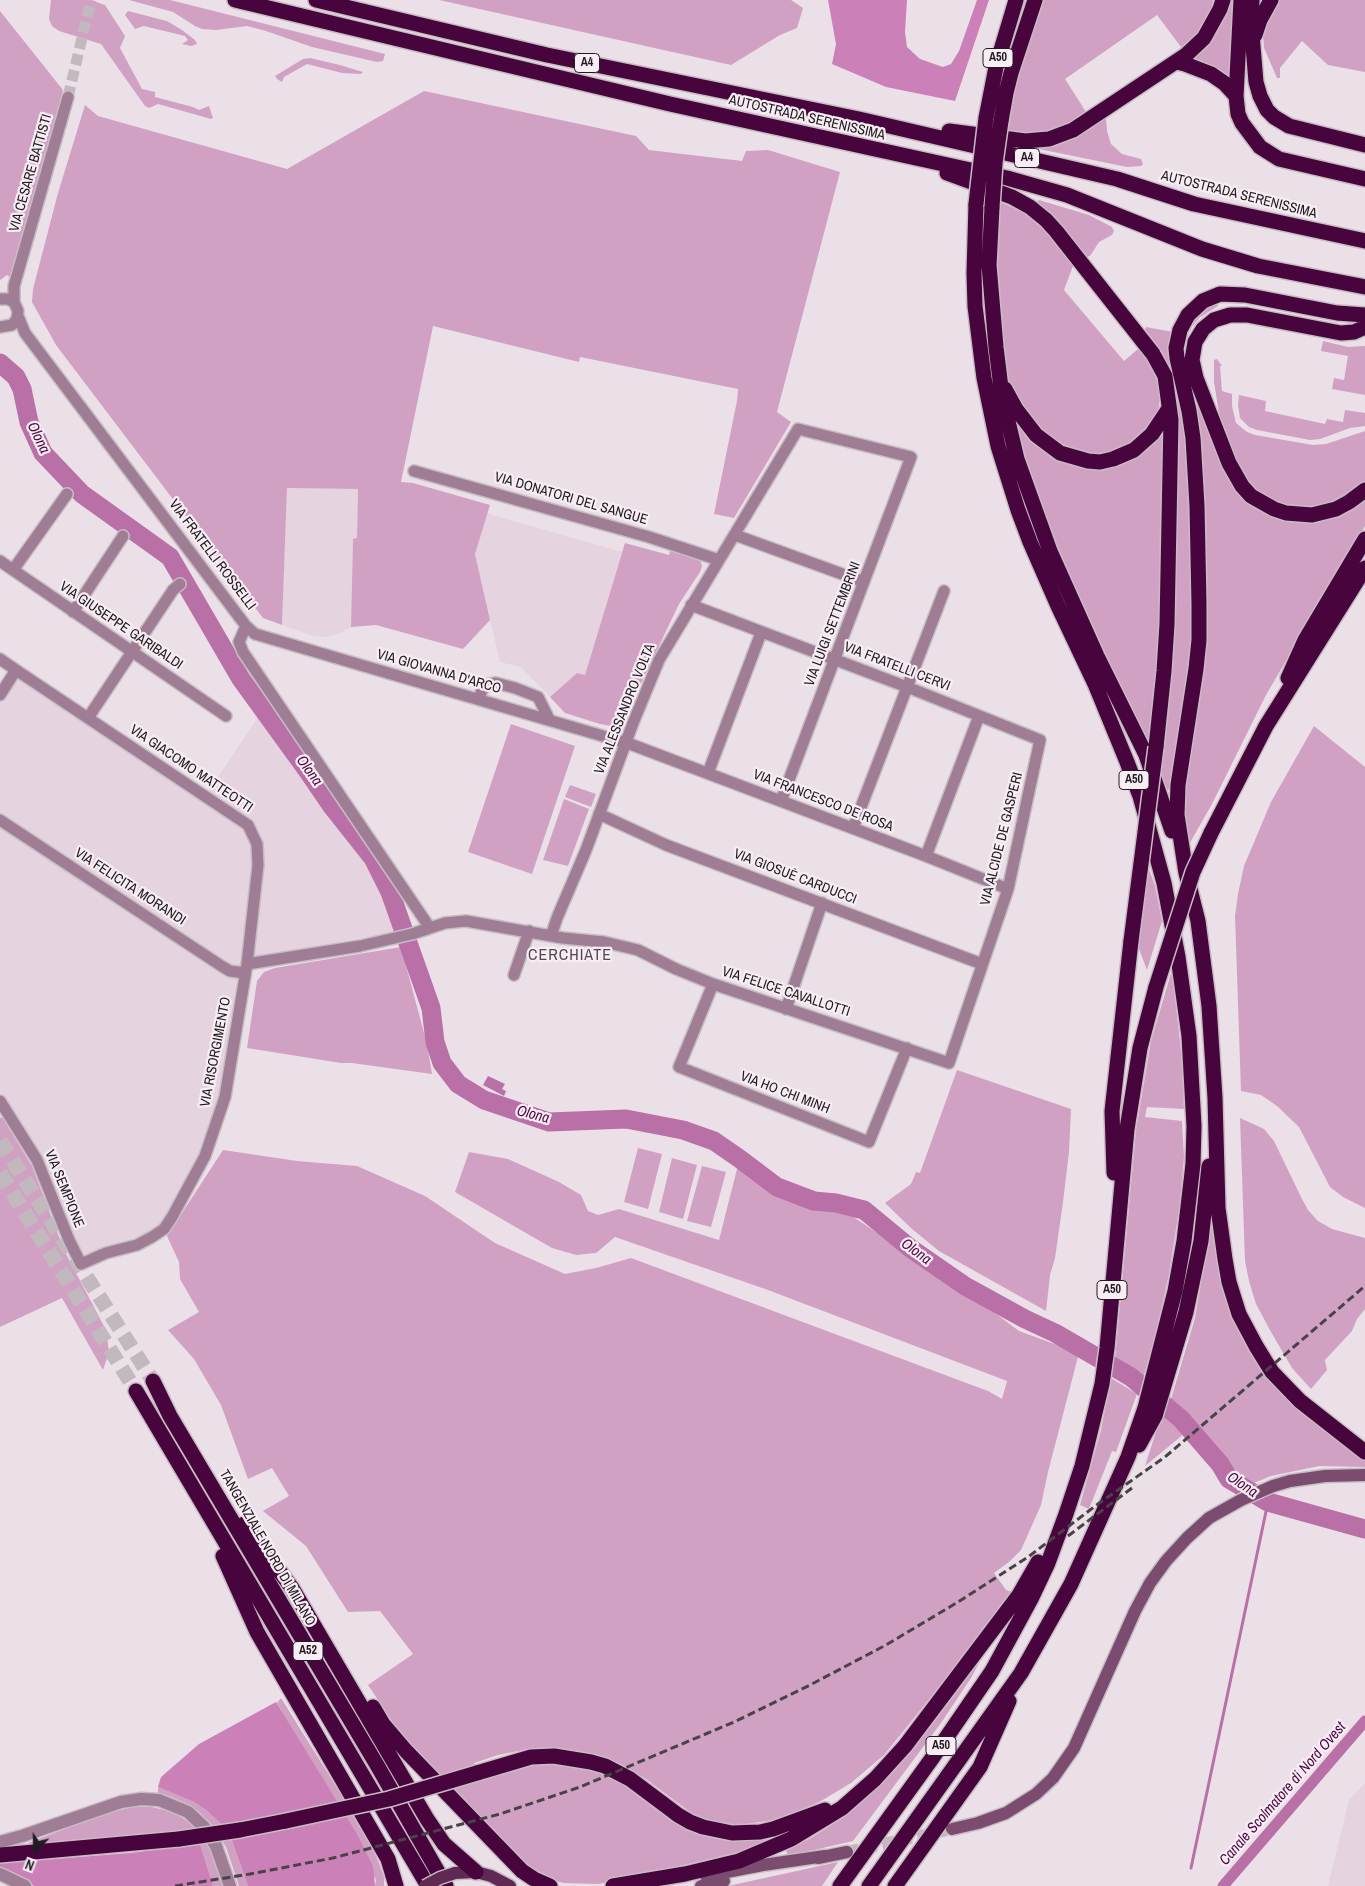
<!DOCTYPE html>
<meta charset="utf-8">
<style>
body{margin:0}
#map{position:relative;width:1365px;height:1886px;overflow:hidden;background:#ebe0e7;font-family:"Archivo Narrow",sans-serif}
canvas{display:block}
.north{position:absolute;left:10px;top:1826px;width:50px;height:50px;-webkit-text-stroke:4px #f8edf5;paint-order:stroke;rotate:201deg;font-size:14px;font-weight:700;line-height:20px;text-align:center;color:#1f1b1e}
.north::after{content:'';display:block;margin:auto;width:18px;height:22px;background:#1f1b1e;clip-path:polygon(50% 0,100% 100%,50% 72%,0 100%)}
</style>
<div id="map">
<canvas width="1365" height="1886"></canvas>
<div class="north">N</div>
</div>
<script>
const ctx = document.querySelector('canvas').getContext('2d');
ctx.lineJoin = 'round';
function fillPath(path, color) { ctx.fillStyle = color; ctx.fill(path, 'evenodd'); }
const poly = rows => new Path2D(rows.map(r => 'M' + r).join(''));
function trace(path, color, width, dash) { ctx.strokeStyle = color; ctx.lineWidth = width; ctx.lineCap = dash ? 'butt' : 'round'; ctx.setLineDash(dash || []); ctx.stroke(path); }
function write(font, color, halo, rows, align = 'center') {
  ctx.font = font + ' "Archivo Narrow",sans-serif'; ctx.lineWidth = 4.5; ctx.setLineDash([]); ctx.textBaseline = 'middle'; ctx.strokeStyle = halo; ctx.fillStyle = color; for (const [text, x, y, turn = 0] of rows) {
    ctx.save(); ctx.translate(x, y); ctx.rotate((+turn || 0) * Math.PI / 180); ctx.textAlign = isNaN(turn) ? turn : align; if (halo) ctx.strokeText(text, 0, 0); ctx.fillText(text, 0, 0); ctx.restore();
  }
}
fillPath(poly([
 [287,488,358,489,357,539,353,539,351,627,338,634,325,637,310,635,282,625],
 [486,513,622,552,585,675,577,673,550,697,521,667,500,662,475,554],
 [17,666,207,793,259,716,292,758,372,870,395,933,354,939,241,959,227,1038,229,1039,227,1057,215,1115,206,1136,203,1149,162,1225,150,1233,85,1254,71,1239,30,1141,0,1093,0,692],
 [1365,1783,1365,1886,1328,1886,1349,1800]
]), '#e5d3df');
fillPath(poly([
 [51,0,91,0,105,5,125,36,120,48,142,89,155,92,155,97,193,107,199,110,209,106,213,118,211,119,158,104,149,108,145,106,101,44,59,31,52,26,49,19],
 [129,0,170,0,385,54,383,61,377,62,312,47,266,31,247,26,216,30,202,29,195,26,173,12],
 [439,0,791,0,803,8,797,28,780,35,731,65],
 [1042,0,1213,0,1211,15,1204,27,1184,51,1157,15,1065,79,1088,115,1057,132,1004,134,1010,96],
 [1230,0,1237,0,1232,81,1229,82,1194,58,1220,25,1226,14],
 [1278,0,1365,0,1365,72,1328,65,1302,41,1280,68,1280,78,1277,78,1264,48,1263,34,1266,22],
 [0,11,63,90,12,279,7,275,0,280],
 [128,11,167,21,182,30,195,40,197,44,191,46,182,44,188,40,185,36,144,26,135,29,125,15],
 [310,58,340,65,363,72,361,74,342,73,307,64,284,77,282,82,277,79,275,76,303,59],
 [424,91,636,136,649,150,742,161,746,151,768,150,840,172,777,412,791,422,734,518,714,514,737,401,738,389,580,357,579,362,433,326,401,482,413,483,490,505,475,554,490,620,463,649,376,625,351,627,353,539,357,538,358,489,287,488,282,625,263,618,56,345,32,302,33,289,58,193,85,105,98,116,287,169],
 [1104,117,1106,118,1107,131,1111,144,1122,154,1141,159,1143,164,1141,166,1127,167,1039,149,1039,146],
 [1039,200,1089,215,1112,227,1114,231,1112,235,1099,242,1090,256,1086,257,1036,202],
 [997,201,1019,210,1031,218,1040,225,1050,236,1073,266,1064,290,1124,361,1138,349,1141,349,1150,363,1160,386,1159,407,1149,429,1130,447,1096,457,1069,452,1036,428,1010,387,1005,370,994,280],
 [1213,304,1217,304,1218,306,1199,318,1192,327,1186,337,1185,356,1188,370,1225,466,1291,520,1365,496,1365,526,1266,695,1212,804,1187,848,1182,805,1203,650,1181,354,1185,330,1197,313],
 [1146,327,1173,332,1187,431,1193,622,1190,674,1172,787,1167,790,1165,789,1159,769,1175,407,1174,386,1170,369,1162,352,1145,330],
 [1323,341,1348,347,1365,346,1365,395,1332,389,1334,378,1344,380,1348,356,1321,351],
 [1217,359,1222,366,1220,366,1222,391,1232,394,1232,406,1236,423,1247,432,1255,435,1313,445,1326,444,1365,431,1365,482,1332,505,1314,510,1280,506,1255,491,1236,465,1220,419,1214,382,1214,360],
 [1239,395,1266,401,1265,411,1325,424,1327,419,1343,422,1345,410,1365,413,1365,426,1350,428,1320,439,1310,440,1257,430,1249,427,1240,418,1238,405],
 [1014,414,1079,466,1159,435,1164,436,1160,642,1149,748,1076,597,1023,467],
 [625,543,669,555,671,549,695,557,700,560,702,566,700,572,679,604,624,719,619,725,611,726,600,724,565,713,550,697,577,673,585,675],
 [511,724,575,746,532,874,468,852],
 [1314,726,1365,767,1365,1208,1343,1197,1330,1187,1299,1127,1277,1106,1261,1095,1241,1091,1235,916,1238,894,1244,866,1271,802],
 [570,785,596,794,591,807,565,797],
 [564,799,589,809,568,866,543,860],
 [1147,864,1155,886,1162,921,1147,970,1136,941],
 [401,947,427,1044,432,1074,352,1063,341,1063,247,1048,257,981,264,972,275,968],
 [1172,970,1182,1060,1184,1109,1147,1107,1145,1117,1182,1121,1184,1157,1180,1204,1169,1274,1156,1334,1143,1378,1115,1359,1136,1130,1151,1041],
 [957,1070,1071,1109,1069,1152,1063,1202,1055,1258,1050,1275,1046,1311,939,1251,912,1229,885,1203,911,1184,916,1172,920,1173],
 [2,1117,32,1166,64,1250,106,1330,109,1352,103,1370,62,1298,0,1327,0,1118],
 [1240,1118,1264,1129,1274,1141,1302,1199,1308,1210,1318,1221,1332,1229,1365,1238,1365,1309,1357,1319,1352,1331,1325,1360,1327,1370,1311,1389,1292,1368,1271,1332,1256,1304,1249,1281,1245,1261],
 [638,1148,662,1154,648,1209,624,1202],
 [223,1150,297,1161,357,1166,425,1196,495,1243,565,1274,596,1268,631,1258,988,1391,1002,1399,1007,1381,768,1290,615,1237,596,1253,576,1255,552,1248,455,1192,469,1152,508,1159,559,1182,581,1195,588,1211,598,1215,619,1209,719,1240,738,1165,795,1203,849,1214,979,1301,1019,1331,1079,1353,1048,1472,1041,1505,1021,1550,1009,1562,994,1573,1006,1590,1015,1593,884,1755,851,1783,821,1801,781,1819,746,1824,733,1825,707,1820,694,1815,646,1779,618,1763,598,1755,579,1751,556,1748,534,1748,498,1755,474,1763,480,1779,533,1764,548,1763,595,1769,618,1779,692,1831,713,1838,730,1840,752,1841,778,1836,760,1845,739,1852,621,1880,598,1884,564,1883,551,1880,539,1874,520,1859,407,1744,368,1685,413,1654,380,1611,348,1612,306,1546,263,1511,289,1496,272,1468,248,1479,221,1405,194,1359,168,1330,199,1312,180,1279,179,1262,167,1236],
 [672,1158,697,1165,683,1219,659,1212],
 [702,1166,726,1172,711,1227,687,1221],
 [1212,1210,1248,1343,1365,1457,1365,1467,1319,1466,1271,1476,1249,1485,1232,1470,1186,1413,1171,1399,1195,1318,1208,1243],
 [1111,1378,1137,1394,1116,1452,1112,1451,1089,1509,1080,1505,1101,1430],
 [1162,1413,1185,1433,1145,1466],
 [984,1652,984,1654,971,1678,941,1723,853,1841,788,1856,786,1850,811,1838,836,1822,861,1802,890,1773],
 [281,1698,365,1833,379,1863,384,1877,384,1886,375,1886,376,1880,277,1703],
 [158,1787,194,1802,206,1810,220,1823,231,1838,248,1886,239,1886,226,1847,212,1825,198,1811,185,1803,172,1797,158,1793],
 [133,1807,151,1807,174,1812,197,1828,98,1841,29,1846,28,1843,70,1827,107,1813],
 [209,1843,224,1886,213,1886,200,1844],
 [838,1862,822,1886,728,1886]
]), '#d1a1c4');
fillPath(poly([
 [828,0,907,0,905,32,907,47,920,59,943,67,951,64,959,51,977,0,989,0,955,101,886,87,832,64,836,44],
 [276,1702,357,1834,373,1866,375,1886,248,1886,231,1838,220,1823,206,1810,194,1802,158,1787,161,1777,199,1744],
 [200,1844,213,1886,34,1886,18,1875,0,1869,0,1863,130,1853]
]), '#cb81b8');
fillPath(poly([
 [488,1076,505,1084,502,1089,506,1091,504,1096,483,1085]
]), '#b970a7');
trace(poly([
 [1191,1868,1268,1502]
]), '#b970a7', 3);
trace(poly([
 [1223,1886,1365,1721]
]), '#b970a7', 11);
trace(poly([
 [0,363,16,377,22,389,29,422,43,453,82,494,170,557,241,679,307,770,331,805,373,858,390,892,431,1008,435,1042,442,1063,458,1084,484,1100,549,1122,626,1119,683,1130,714,1141,740,1159,777,1187,814,1201,836,1203,864,1210,910,1248,965,1286,1025,1319,1055,1333,1131,1377,1181,1419,1220,1464,1229,1479,1268,1502,1365,1529]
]), '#b970a7', 19);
trace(poly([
 [68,97,91,0]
]), '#c2b9bf', 11, [11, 5.5]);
trace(poly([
 [847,1852,952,1829]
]), '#c2b9bf', 12, [12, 6]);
trace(poly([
 [0,1141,153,1381],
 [0,1173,136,1391]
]), '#c2b9bf', 15, [15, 8]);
const minor = poly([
 [0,299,8,299,14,302,18,311,17,319,12,325,0,327],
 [14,302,14,286,68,97],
 [18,316,25,333,246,626,255,634,630,744,926,856,1008,889],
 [414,471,649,537,719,560],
 [735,535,864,582],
 [0,561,226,716],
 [13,570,67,494],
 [73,612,123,536],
 [246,626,239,642,243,652,430,928],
 [0,659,16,670],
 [0,695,16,670,248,825,257,844,258,865,247,964],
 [479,699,482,690,489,684,496,683,515,688,538,697,549,719],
 [88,718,173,590,180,584],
 [708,773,761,633],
 [599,814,666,845,982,964],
 [0,820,223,967,230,971,245,973],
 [853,828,944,591],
 [926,856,979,716],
 [551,936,557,918,586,850,633,723,659,660,798,429,911,457,781,801],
 [514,975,529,931],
 [713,984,679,1067,869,1142,907,1048],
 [786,1009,822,903],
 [0,1101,37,1160,69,1240,81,1264,106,1253,137,1245,152,1237,164,1229,172,1217,205,1156,225,1097,247,964,360,946,412,934,445,923,466,921,563,938,604,942,638,950,676,969,713,984,949,1063,1008,889,1040,740,907,687,691,605]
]);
const tertiary = poly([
 [0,1842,22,1836,121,1802,141,1799,159,1800,188,1812,204,1827,216,1846,230,1886],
 [0,1874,25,1886]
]);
const secondary = poly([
 [952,1829,978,1823,1006,1813,1036,1794,1053,1778,1074,1748,1135,1611,1150,1583,1166,1561,1187,1538,1209,1518,1241,1500,1273,1486,1290,1481,1325,1476,1365,1475],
 [818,1858,847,1852],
 [706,1876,763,1865,825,1856],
 [701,1886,724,1881]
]);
const primary = poly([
 [455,1873,476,1872,491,1876,510,1886]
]);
const motorway = poly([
 [235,0,670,104,1007,178,1067,195,1202,249,1258,266,1365,287],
 [316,0,547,55,859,119,1117,179,1194,204,1365,241],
 [1241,0,1236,96,1238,114,1242,123,1260,147,1279,159,1365,179],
 [1252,0,1251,22,1256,82,1260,96,1267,110,1274,117,1289,126,1365,145],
 [1255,35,1260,20,1271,0],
 [1177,62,1185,64,1211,74,1224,83,1236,96],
 [986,118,996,67,1016,0],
 [1001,121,1006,93,1011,73,1035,0],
 [949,131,1025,141,1049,139,1073,130,1186,55,1204,38,1220,9,1223,0],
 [947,173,1012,197,1030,207,1046,220,1056,231,1153,354,1165,376,1171,420,1167,624,1164,671,1156,747],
 [992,207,989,265,996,347,1002,396,1017,459,1050,551,1097,656,1146,755,1172,831],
 [1365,315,1337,313,1245,295,1220,294,1203,301,1188,315,1180,330,1176,348,1177,358,1189,411,1193,438,1197,506,1199,604,1199,640,1196,669,1178,785,1177,815,1186,873,1198,921,1209,1006,1215,1098,1218,1208,1225,1259,1229,1282,1239,1314,1256,1346,1272,1372,1300,1401,1365,1452],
 [1365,327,1354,332,1341,333,1247,315,1230,315,1214,320,1203,329,1195,342,1192,360,1196,378,1229,463,1242,486,1251,496,1274,509,1286,513,1312,515,1336,509,1349,502,1365,490],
 [1005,389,1016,409,1036,435,1060,453,1088,461,1100,462,1113,459,1134,450,1152,434,1168,410],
 [1288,678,1305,640,1365,539],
 [1211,833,1266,726,1365,568],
 [1114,1173,1112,1111,1131,941],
 [153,1381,170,1416,377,1765,446,1886],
 [136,1391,428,1886],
 [1139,1445,1155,1416,1186,1312,1201,1241,1209,1166],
 [244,1524,292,1588,427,1819,444,1844,476,1872],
 [223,1556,257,1632,388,1859,396,1886],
 [373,1707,383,1724,406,1751,522,1871,534,1879,550,1886],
 [477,1773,531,1757,554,1756,591,1762,605,1766,630,1779,678,1815,690,1822,703,1827,732,1833,760,1832,773,1829,825,1810],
 [240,1830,286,1821],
 [0,1855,179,1839],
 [613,1886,685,1874,739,1861,791,1839,842,1808,875,1779,905,1746,1019,1595,1038,1562],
 [840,1886,933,1757,992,1671,1031,1599,1048,1563,1066,1514,1082,1466,1102,1384,1107,1348,1127,1129,1140,1048,1156,987],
 [869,1886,1021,1673,1071,1584,1128,1457,1145,1408,1175,1291,1184,1241,1193,1164,1194,1126,1189,1036,1178,957,1164,883,1140,796,1127,762,1095,684,1058,606,1030,542,1018,510,998,446,984,378,975,306,974,273,976,204],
 [895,1886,980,1767,1009,1701]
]);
trace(minor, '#c6bdc3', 14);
trace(tertiary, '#c6bdc3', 15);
trace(secondary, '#c6bdc3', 15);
trace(primary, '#c6bdc3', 15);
trace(motorway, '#c6bdc3', 18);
trace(minor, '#9e7d95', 11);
trace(tertiary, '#9e7d95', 12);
trace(secondary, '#7b4c6f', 12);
trace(primary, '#602954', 12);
trace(motorway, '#48043d', 15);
trace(poly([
 [1068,1536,1132,1488],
 [175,1886,250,1874,333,1858,500,1814,580,1787,734,1722,810,1685,886,1645,958,1602,1028,1557,1098,1504,1165,1457,1365,1286]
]), '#484346', 3, [8, 4]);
const primaryBridge = poly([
 [425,1886,440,1878,455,1873]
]);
const motorwayBridge = poly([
 [976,204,986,118],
 [992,207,995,163,1001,121],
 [1131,941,1156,747],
 [1156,987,1193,872,1211,833],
 [286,1821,389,1799,477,1773],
 [179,1839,240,1830]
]);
trace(primaryBridge, '#c6bdc3', 15, []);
trace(motorwayBridge, '#c6bdc3', 18, []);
trace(primaryBridge, '#602954', 12);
trace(motorwayBridge, '#48043d', 15);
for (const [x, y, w] of [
 [998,58,30],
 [587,63,25],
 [1027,158,25],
 [1134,780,30],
 [1112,1290,30],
 [308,1651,30],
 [941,1746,30]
]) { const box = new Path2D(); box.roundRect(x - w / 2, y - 9.5, w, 19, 4); ctx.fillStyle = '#f8edf5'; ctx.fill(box); trace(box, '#1f1b1e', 1); }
write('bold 12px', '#1f1b1e', null, [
 ["A50",998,58],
 ["A4",587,63],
 ["A4",1027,158],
 ["A50",1134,780],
 ["A50",1112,1290],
 ["A52",308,1651],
 ["A50",941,1746]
]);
write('14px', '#1f1b1e', '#f8edf5', [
 ["AUTOSTRADA SERENISSIMA",807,118,13],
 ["VIA CESARE BATTISTI",31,173,-74],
 ["AUTOSTRADA SERENISSIMA",1239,195,14],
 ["VIA DONATORI DEL SANGUE",571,499,16],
 ["VIA FRATELLI ROSSELLI",212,555,53],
 ["VIA LUIGI SETTEMBRINI",833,624,-69],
 ["VIA GIUSEPPE GARIBALDI",121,626,34],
 ["VIA FRATELLI CERVI",897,667,21],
 ["VIA GIOVANNA D'ARCO",439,672,16],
 ["VIA ALESSANDRO VOLTA",625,709,-68],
 ["VIA GIACOMO MATTEOTTI",191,769,34],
 ["VIA FRANCESCO DE ROSA",823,801,21],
 ["VIA ALCIDE DE GASPERI",1002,839,-76],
 ["VIA GIOSUÈ CARDUCCI",795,877,21],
 ["VIA FELICITA MORANDI",130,887,33],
 ["VIA FELICE CAVALLOTTI",786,992,18],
 ["VIA RISORGIMENTO",216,1052,-79],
 ["VIA HO CHI MINH",785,1093,21],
 ["VIA SEMPIONE",64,1189,68],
 ["TANGENZIALE NORD DI MILANO",267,1548,60]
]);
write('italic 15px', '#4d0a42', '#f8edf5', [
 ["Olona",38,438,64],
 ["Olona",309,771,54],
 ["Olona",533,1115,15],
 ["Olona",916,1252,36],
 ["Olona",1242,1485,34],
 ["Canale Scolmatore di Nord Ovest",1283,1794,-49]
]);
ctx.letterSpacing = '1px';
write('16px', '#51484e', '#f8edf5', [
 ["CERCHIATE",570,956]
]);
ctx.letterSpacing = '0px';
</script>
